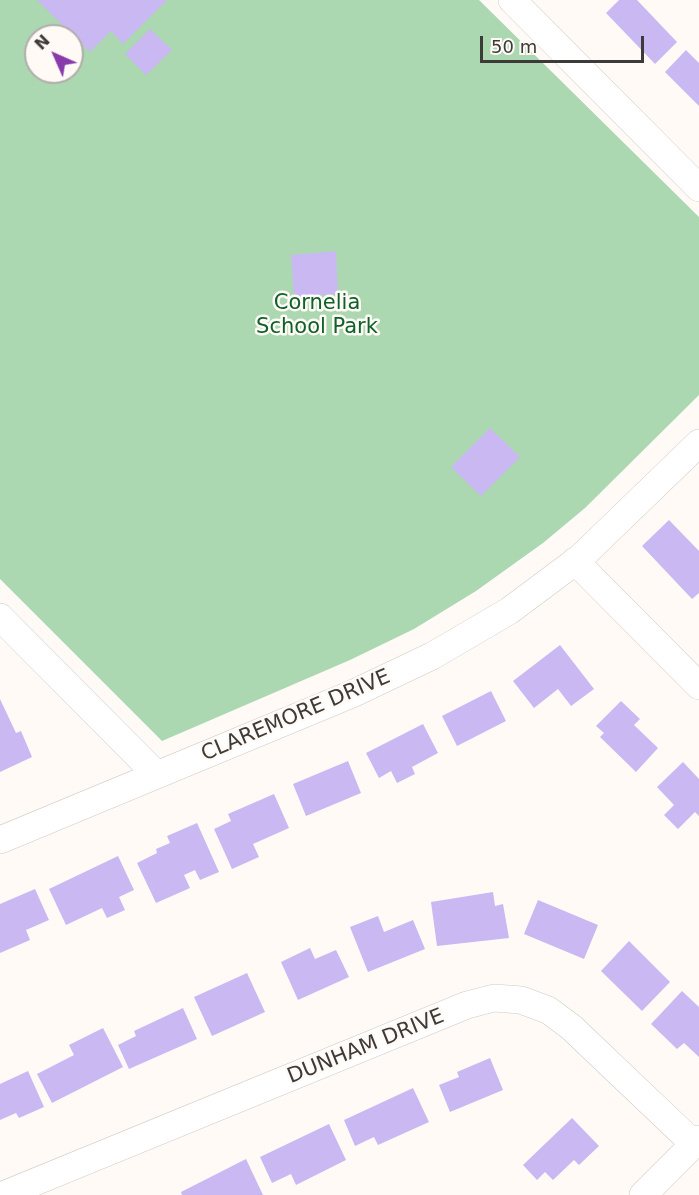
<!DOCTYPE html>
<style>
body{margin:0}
#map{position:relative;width:699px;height:1195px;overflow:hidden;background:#fffaf6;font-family:"DejaVu Sans",sans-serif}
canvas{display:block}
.north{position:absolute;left:24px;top:24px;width:60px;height:60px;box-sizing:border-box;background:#fffaf6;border:2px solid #b1aeaa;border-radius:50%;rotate:315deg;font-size:16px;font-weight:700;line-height:24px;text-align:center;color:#3d3b39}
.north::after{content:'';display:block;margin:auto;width:21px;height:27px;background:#893bac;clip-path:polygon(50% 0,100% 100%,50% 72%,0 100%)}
.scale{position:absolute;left:480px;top:36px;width:164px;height:27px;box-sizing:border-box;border:3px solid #3d3b39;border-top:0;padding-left:8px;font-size:18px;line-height:21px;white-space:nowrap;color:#3d3b39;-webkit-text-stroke:4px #fffaf6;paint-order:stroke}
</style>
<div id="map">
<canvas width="699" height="1195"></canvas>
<div class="north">N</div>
<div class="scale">50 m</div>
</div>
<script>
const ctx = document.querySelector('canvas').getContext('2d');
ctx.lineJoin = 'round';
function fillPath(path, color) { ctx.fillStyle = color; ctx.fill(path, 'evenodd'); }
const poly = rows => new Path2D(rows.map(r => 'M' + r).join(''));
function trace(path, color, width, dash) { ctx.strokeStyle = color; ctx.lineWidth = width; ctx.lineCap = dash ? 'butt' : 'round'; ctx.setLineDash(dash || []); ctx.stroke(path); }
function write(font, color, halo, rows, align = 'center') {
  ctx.font = font + ' "DejaVu Sans",sans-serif'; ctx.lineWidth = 5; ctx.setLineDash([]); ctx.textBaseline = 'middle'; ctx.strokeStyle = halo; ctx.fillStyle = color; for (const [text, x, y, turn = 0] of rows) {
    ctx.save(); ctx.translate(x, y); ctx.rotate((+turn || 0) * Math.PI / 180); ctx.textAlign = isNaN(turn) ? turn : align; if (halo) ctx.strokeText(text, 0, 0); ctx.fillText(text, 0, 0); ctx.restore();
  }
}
fillPath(poly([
 [0,0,479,0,699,217,699,395,585,508,543,543,476,591,414,629,350,660,162,741,0,579],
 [36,36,72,36,72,72,36,72]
]), '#abd7b1');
fillPath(poly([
 [37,0,167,0,123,44,111,31,90,52],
 [619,0,637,0,677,42,655,64,606,13],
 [150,29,172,50,146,75,125,54],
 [686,50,699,63,699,106,665,72],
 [336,251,338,294,294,297,291,255],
 [490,428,520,457,481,496,451,467],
 [669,520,699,551,699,593,692,599,642,546],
 [560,645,594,689,571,706,558,689,534,708,513,681],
 [491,691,506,721,457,746,442,716],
 [0,699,16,733,21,731,32,757,0,772],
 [621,701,640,719,634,725,658,748,636,772,600,737,604,733,596,726],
 [423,724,438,753,412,767,415,774,397,783,391,771,379,778,366,753],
 [348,761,361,793,306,816,293,784],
 [683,762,699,779,699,816,695,812,678,829,664,815,674,805,657,787],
 [274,794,289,828,253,844,259,857,232,869,214,829,231,821,228,814],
 [197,823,219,872,200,880,195,870,184,875,190,888,156,903,137,863,157,853,156,849,170,843,167,836],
 [118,856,134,890,119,897,125,910,107,918,102,908,66,925,49,889],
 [35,889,49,920,26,930,30,940,0,953,0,904],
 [493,892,495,906,503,904,509,938,437,946,431,902],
 [538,900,598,925,584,959,524,934],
 [378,916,384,932,413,920,425,949,368,972,350,927],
 [629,941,670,982,642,1011,601,971],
 [310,948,315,959,336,950,349,977,298,1000,281,962],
 [247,973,265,1012,212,1036,194,997],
 [682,991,699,1007,699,1057,684,1043,677,1049,651,1024],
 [183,1008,197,1039,129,1069,118,1045,136,1036,134,1031],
 [103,1028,123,1067,52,1103,37,1074,74,1055,69,1045],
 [490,1058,503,1090,450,1112,439,1085,459,1077,457,1072],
 [28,1071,44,1107,19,1118,16,1113,0,1120,0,1084],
 [413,1088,429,1122,378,1145,374,1137,355,1146,344,1120],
 [572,1118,599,1146,579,1165,574,1160,553,1180,545,1172,537,1180,523,1165],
 [329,1124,346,1160,296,1185,291,1174,272,1183,260,1157],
 [246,1159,263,1195,182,1195,181,1192]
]), '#cab8f3');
const minor = poly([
 [512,0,699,188],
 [575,561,699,686],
 [0,617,157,775],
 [0,840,352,694,432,656,509,611,580,558,699,443],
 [3,1195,467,1005,494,998,521,1000,548,1010,571,1027,694,1144],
 [643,1195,699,1139]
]);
trace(minor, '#d0cac6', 28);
trace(minor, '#fff', 27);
write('21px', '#0f612a', '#fffaf6', [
 ["Cornelia",317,304],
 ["School Park",317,328]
]);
write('21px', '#3d3b39', '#fffaf6', [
 ["CLAREMORE DRIVE",296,716,-23],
 ["DUNHAM DRIVE",366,1047,-22]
]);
</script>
